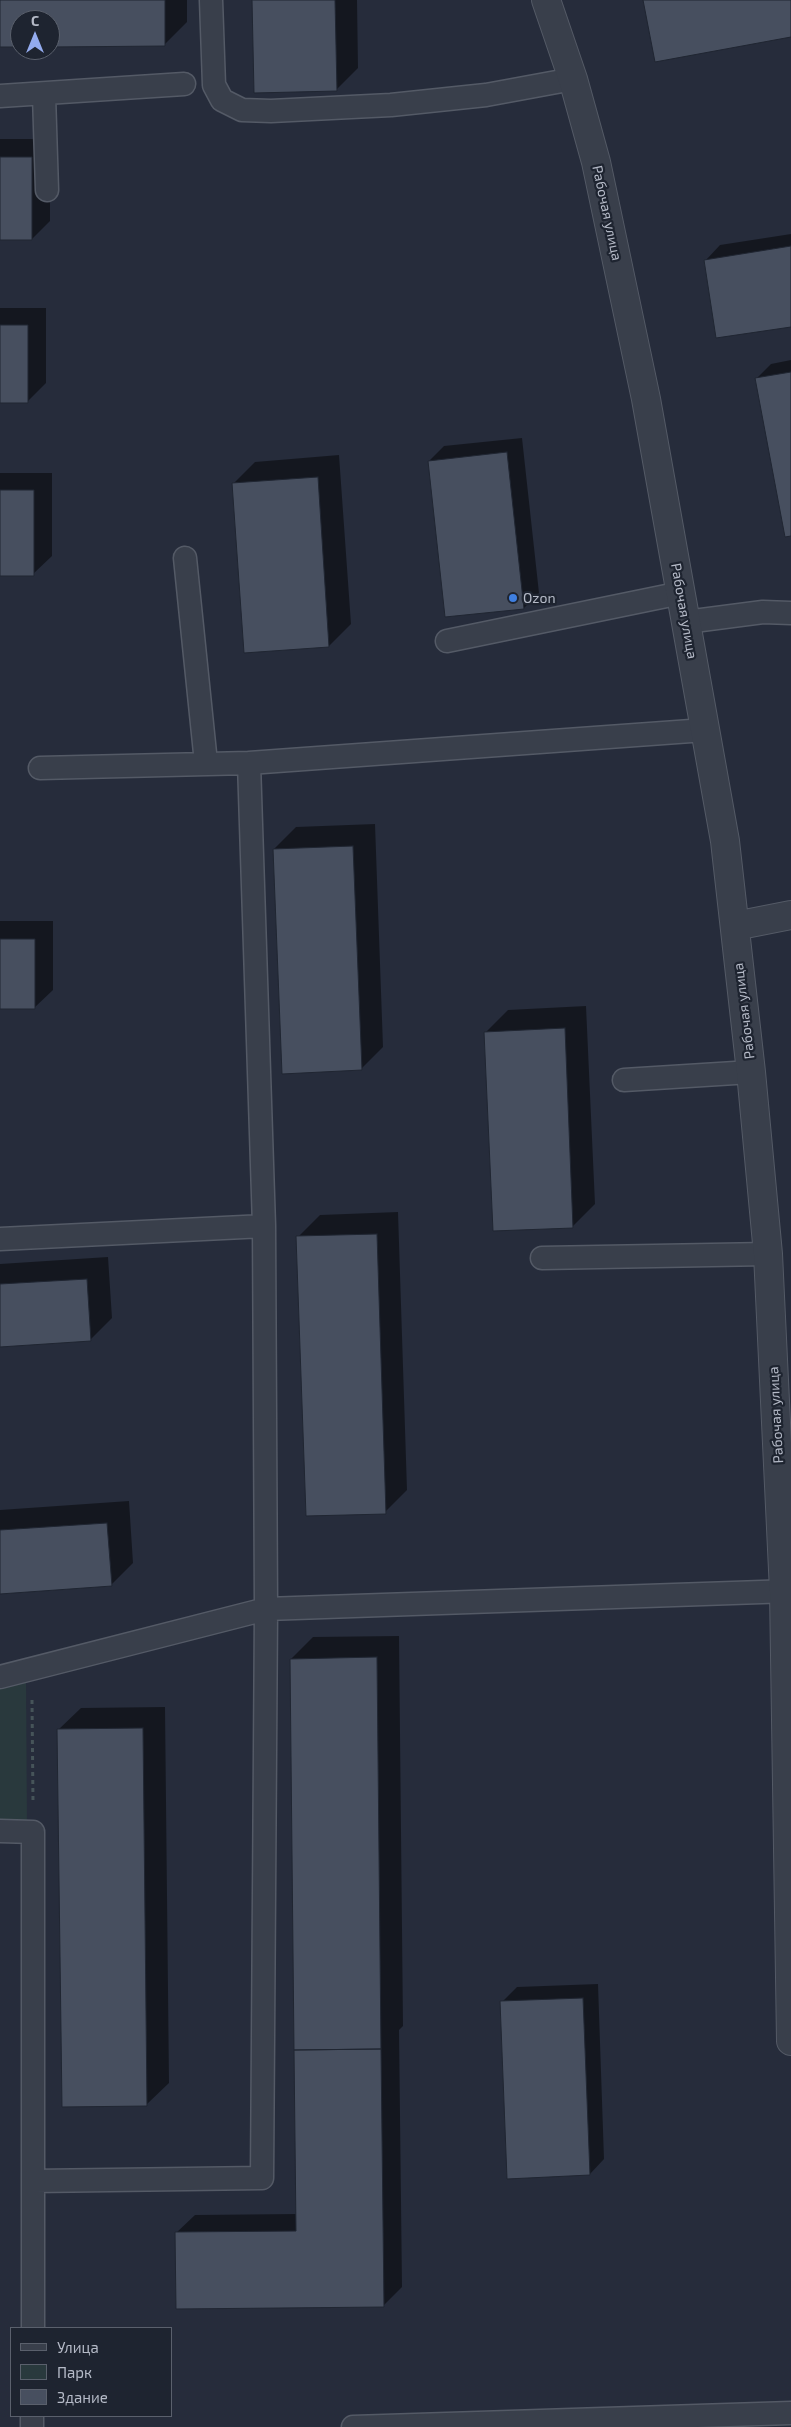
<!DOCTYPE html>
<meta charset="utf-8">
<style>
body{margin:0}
#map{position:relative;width:791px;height:2427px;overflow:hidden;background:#262c3b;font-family:"Exo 2",sans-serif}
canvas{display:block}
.legend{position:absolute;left:10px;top:2327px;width:162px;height:90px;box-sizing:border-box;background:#1e2430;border:1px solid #5a606c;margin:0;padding:6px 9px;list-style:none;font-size:15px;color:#b5bac7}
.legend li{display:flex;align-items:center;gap:10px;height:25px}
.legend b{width:25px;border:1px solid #5a606c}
.north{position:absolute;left:10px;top:10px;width:50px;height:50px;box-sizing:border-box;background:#1e2430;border:1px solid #5a606c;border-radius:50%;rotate:0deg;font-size:14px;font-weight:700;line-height:20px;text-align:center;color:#b5bac7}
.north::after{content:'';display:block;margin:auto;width:18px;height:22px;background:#93abee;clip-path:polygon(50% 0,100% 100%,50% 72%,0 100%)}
</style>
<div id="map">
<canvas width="791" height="2427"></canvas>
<ul class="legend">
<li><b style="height:6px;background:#393f4b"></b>Улица</li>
<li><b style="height:14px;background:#29393d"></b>Парк</li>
<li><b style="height:14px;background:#474f5f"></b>Здание</li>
</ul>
<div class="north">С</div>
</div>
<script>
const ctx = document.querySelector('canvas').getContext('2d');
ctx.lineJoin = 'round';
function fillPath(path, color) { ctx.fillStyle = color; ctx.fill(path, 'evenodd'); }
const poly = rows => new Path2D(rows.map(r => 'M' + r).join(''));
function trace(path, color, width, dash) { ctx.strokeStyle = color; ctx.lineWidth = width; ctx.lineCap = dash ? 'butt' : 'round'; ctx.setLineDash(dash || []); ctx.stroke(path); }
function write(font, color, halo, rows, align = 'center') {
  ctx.font = font + ' "Exo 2",sans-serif'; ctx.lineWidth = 4.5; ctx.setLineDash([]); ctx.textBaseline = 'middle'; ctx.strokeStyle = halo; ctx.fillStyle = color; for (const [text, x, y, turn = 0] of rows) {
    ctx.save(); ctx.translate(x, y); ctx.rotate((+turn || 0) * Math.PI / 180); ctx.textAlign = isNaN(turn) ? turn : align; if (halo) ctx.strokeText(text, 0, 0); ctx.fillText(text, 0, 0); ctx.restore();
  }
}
fillPath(poly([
 [26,1677,27,1825,0,1824,0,1684]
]), '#29393d');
fillPath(poly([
 [0,0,187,0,187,22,165,44,50,46,50,20,20,20,20,46,0,46],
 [254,0,357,0,358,68,336,90],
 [0,139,50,139,50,221,32,239,0,239],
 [791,234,791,325,706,260,720,245],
 [0,308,46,308,46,383,28,401,0,401],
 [791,360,791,534,756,379,771,364],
 [522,438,539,593,524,608,429,461,444,446],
 [339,455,351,624,329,646,233,484,255,462],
 [0,473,52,473,52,556,33,574,0,575],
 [375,824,383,1047,361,1069,274,849,296,827],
 [0,921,53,921,53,990,34,1008,0,1008],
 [586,1006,595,1204,573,1226,486,1032,508,1010],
 [398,1212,407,1490,385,1512,298,1237,320,1215],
 [108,1257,112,1318,90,1340,0,1346,0,1264],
 [129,1501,133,1563,111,1585,0,1593,0,1510],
 [399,1636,403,2026,399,2030,402,2287,384,2305,176,2233,195,2215,297,2214,291,1659,313,1637],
 [165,1707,169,2083,146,2105,58,1730,81,1708],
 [598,1984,604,2159,590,2174,502,2002,517,1987]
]), '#0007');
const building = poly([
 [0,0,165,0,165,46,50,47,50,20,20,20,20,47,0,47,0,0],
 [252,0,335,0,337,91,254,93,252,0],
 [643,0,791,0,791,37,655,62,643,0],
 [0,157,32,157,32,240,0,240,0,157],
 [791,246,791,327,716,338,704,260,791,246],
 [0,325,28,325,28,403,0,403,0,325],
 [791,372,791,536,785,537,755,378,791,372],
 [507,452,524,609,445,617,428,461,507,452],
 [318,477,329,647,244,653,232,483,318,477],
 [0,490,34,490,34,576,0,576,0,490],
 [353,846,362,1070,282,1074,273,849,353,846],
 [0,939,35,939,35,1009,0,1009,0,939],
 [565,1028,573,1228,493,1231,484,1032,565,1028],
 [377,1234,386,1514,306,1516,296,1236,377,1234],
 [87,1279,91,1341,0,1347,0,1284,87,1279],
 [107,1523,112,1586,0,1594,0,1530,107,1523],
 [377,1657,381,2049,294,2050,290,1659,377,1657],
 [143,1728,147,2106,62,2107,57,1729,143,1728],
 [583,1998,590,2175,507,2179,500,2001,583,1998],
 [381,2049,384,2307,176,2309,175,2232,296,2231,294,2050,381,2049]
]);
fillPath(building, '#474f5f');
trace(building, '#202632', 1);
const service = poly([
 [211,0,214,85,222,100,242,110,271,111,391,105,486,95,573,79],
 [44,95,47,190],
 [0,96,184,84],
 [185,558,206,763],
 [686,622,763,612,791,613],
 [447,641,681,593],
 [40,768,249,763],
 [624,1080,751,1072],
 [0,1239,264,1226,249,763,705,730],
 [542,1258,768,1254],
 [0,1677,266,1609,791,1591],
 [0,1831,33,1832,33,2328],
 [34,2181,262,2178,266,1609,264,1226],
 [32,2427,32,2416],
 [353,2427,791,2413]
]);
const minor = poly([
 [546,0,573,79,596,162,646,399,725,841,751,1072,768,1254,784,1591,791,2041],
 [735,926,791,915]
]);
trace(service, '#545a66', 25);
trace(minor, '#545a66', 30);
trace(poly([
 [32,1700,33,1802]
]), '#465459', 3, [4, 4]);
trace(service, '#393f4b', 22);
trace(minor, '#393f4b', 28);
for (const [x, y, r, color] of [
 [513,598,5,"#3f7fe0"]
]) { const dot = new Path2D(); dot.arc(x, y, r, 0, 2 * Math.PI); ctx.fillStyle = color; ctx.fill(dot); trace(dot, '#1e2430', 2); }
write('14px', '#b5bac7', '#1e2430', [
 ["Рабочая улица",607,213,78],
 ["Рабочая улица",684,611,80],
 ["Рабочая улица",744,1011,-97],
 ["Рабочая улица",776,1415,-93]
]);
write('14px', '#b5bac7', '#1e2430', [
 ["Ozon",523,598]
], 'left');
</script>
